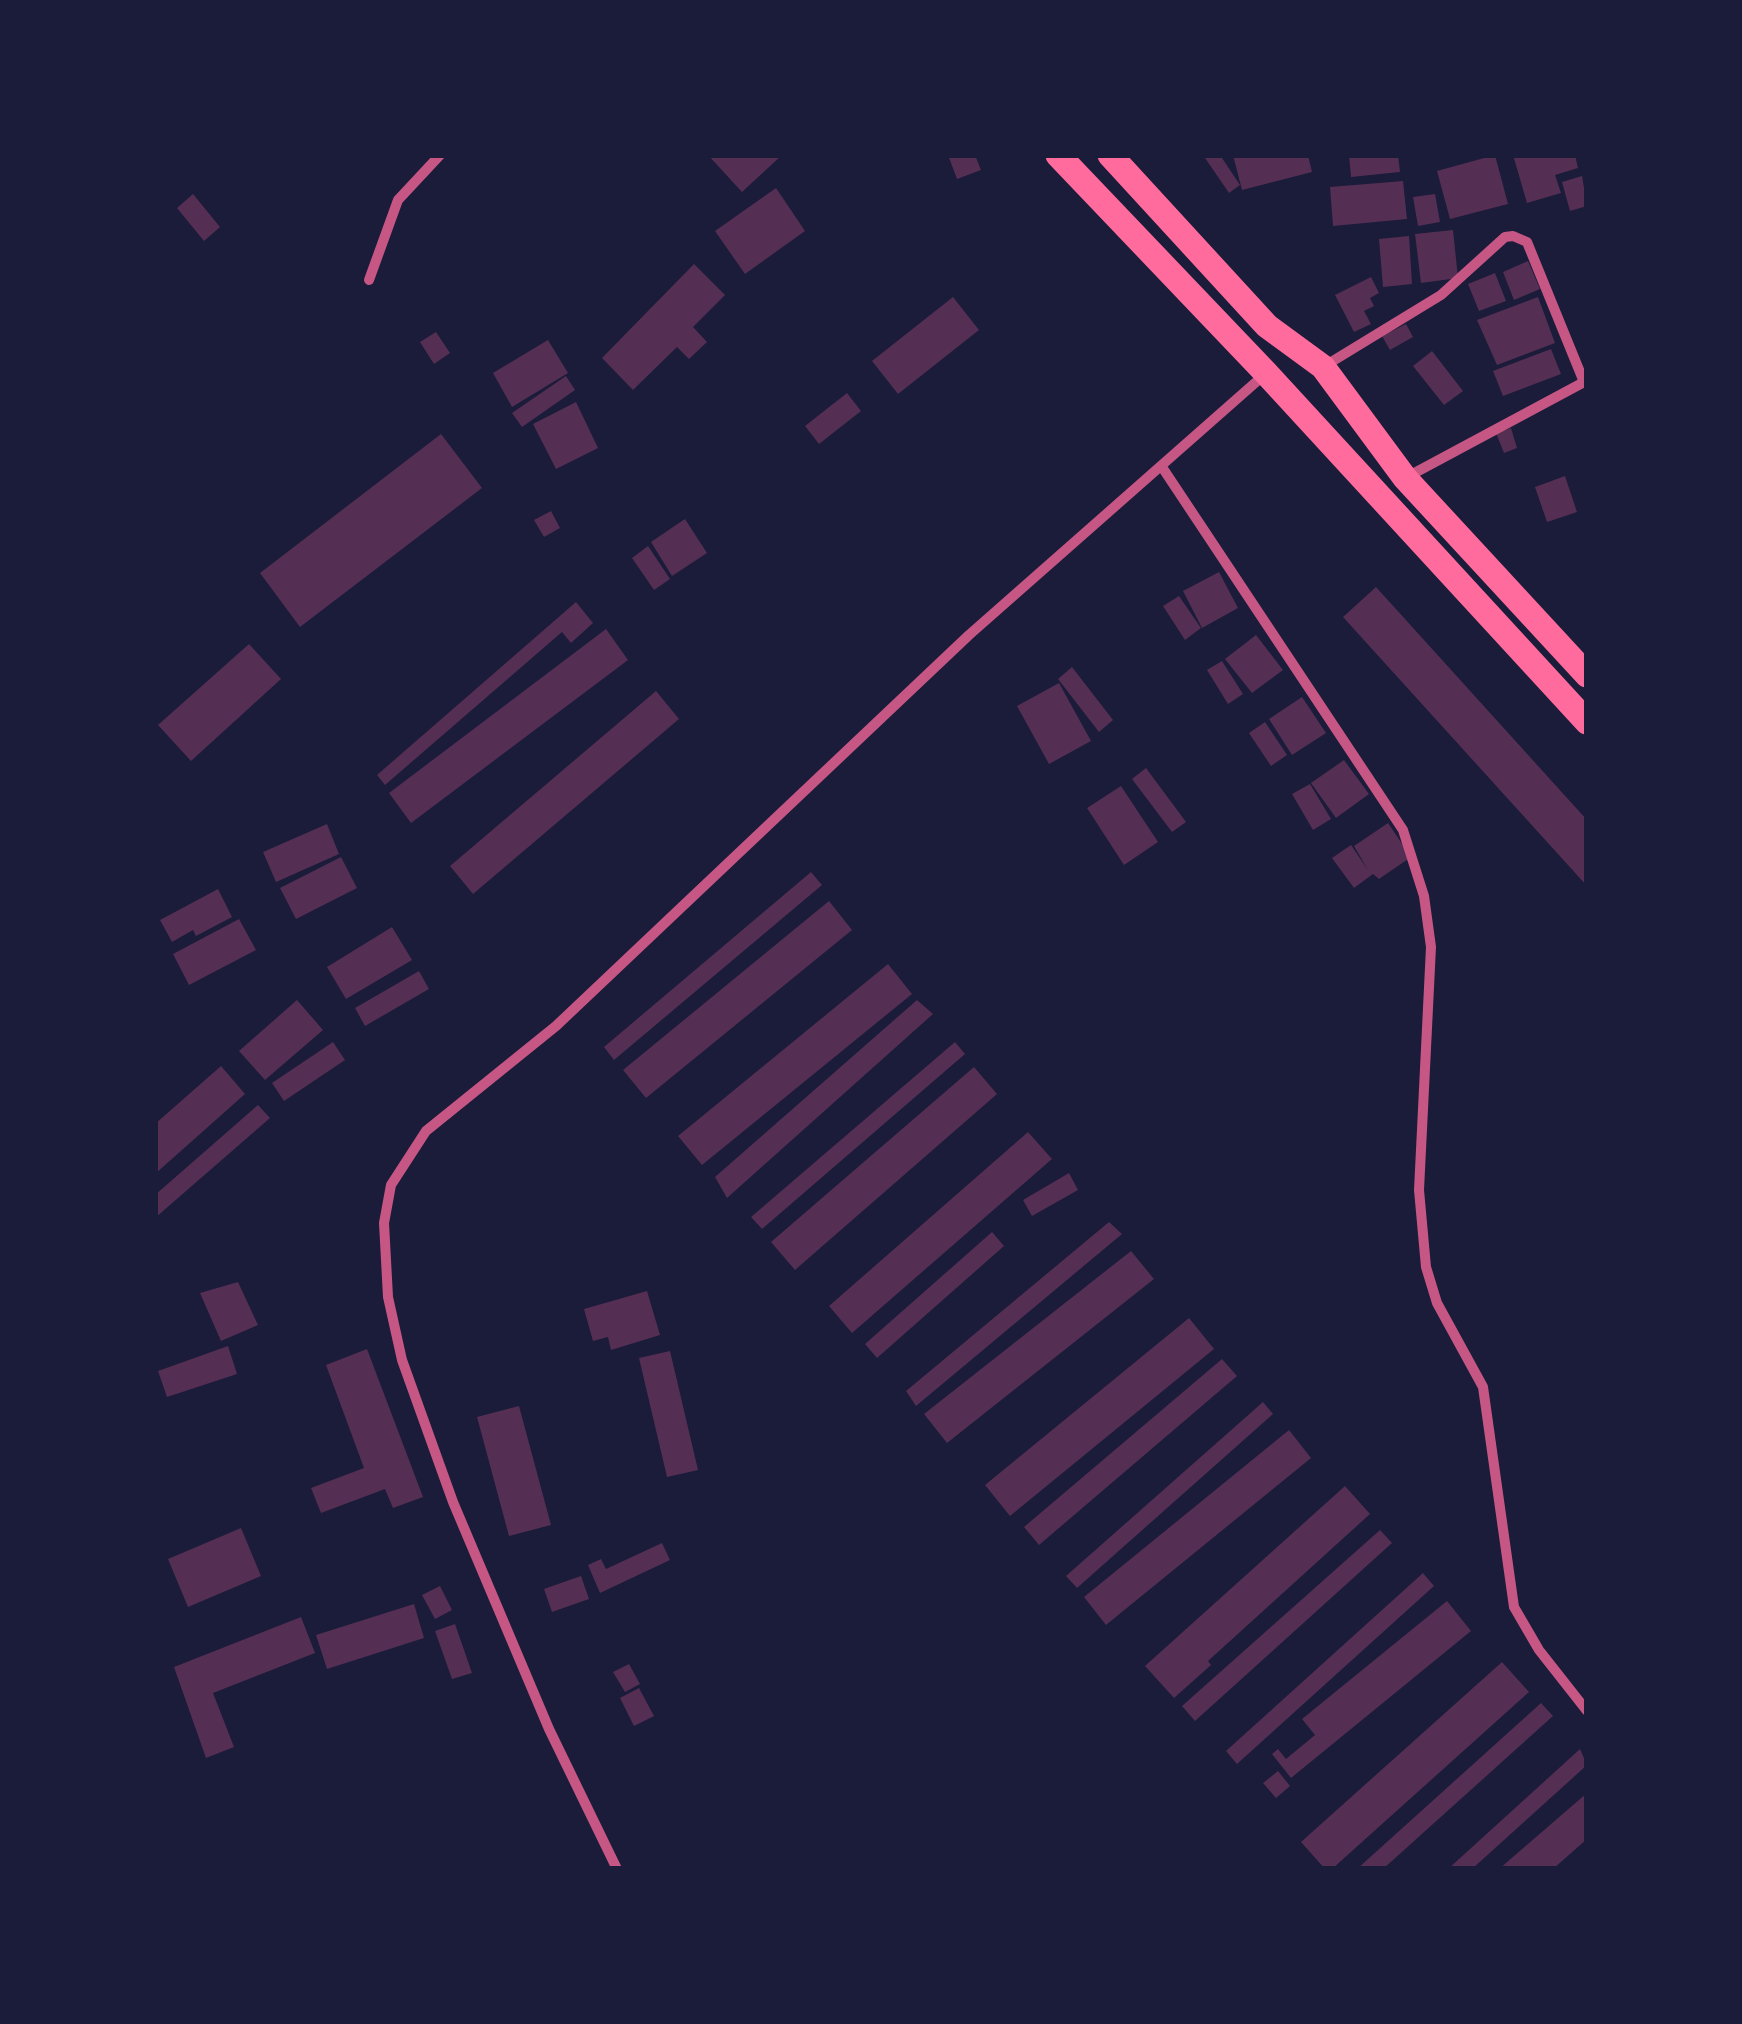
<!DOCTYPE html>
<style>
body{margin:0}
#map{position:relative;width:1742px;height:2024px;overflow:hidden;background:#1b1b3a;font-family:Barlow,sans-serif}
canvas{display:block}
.frame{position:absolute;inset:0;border:158px solid #1b1b3a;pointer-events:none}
</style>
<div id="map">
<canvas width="1742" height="2024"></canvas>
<div class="frame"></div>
</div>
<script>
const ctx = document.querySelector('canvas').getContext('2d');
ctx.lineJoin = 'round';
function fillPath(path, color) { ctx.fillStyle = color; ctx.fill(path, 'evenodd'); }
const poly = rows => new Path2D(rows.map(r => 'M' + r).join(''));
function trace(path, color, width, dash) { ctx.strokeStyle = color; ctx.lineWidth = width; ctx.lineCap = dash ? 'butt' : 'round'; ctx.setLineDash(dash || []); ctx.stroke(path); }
fillPath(poly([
 [708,155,782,155,742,192],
 [948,155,975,155,981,170,957,179],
 [1203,155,1220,155,1240,185,1229,193],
 [1233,155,1308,155,1312,172,1242,190],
 [1349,155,1398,155,1400,172,1351,177],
 [1495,155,1508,204,1450,219,1437,171],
 [1513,155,1575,155,1578,168,1555,175,1561,193,1527,203],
 [1582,176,1587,206,1570,211,1562,182],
 [1403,181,1407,219,1333,226,1330,187],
 [776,188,805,231,745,274,715,231],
 [193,194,220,227,204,241,177,208],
 [1435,194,1440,222,1418,226,1413,197],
 [1453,230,1458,278,1421,283,1415,234],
 [1409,236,1412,284,1383,287,1379,239],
 [1528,261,1540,289,1514,300,1503,272],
 [694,264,725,295,693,327,707,342,689,359,677,347,633,390,602,358],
 [1495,273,1506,301,1479,311,1468,284],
 [1371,277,1379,293,1370,298,1374,306,1364,311,1371,324,1354,332,1335,295],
 [953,297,979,330,898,394,872,361],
 [1538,297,1555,343,1497,365,1477,320],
 [1406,324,1413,337,1390,350,1382,336],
 [436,332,450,353,434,364,420,342],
 [548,340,568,373,512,407,493,373],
 [1551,349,1561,374,1503,396,1493,371],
 [1432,351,1463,391,1444,405,1413,366],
 [566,376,575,390,522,427,512,413],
 [847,393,861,411,819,444,805,426],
 [576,402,598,448,556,469,533,424],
 [1511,428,1517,448,1504,453,1496,433],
 [441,434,482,488,300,627,260,573],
 [1565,476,1577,512,1547,522,1535,487],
 [551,511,560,528,544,537,534,520],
 [685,519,707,553,672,576,651,542],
 [648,546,670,579,654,590,632,558],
 [1219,572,1238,608,1202,628,1183,591],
 [1376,587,1587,820,1587,886,1343,617],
 [1179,596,1201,628,1185,640,1163,606],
 [576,602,593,623,571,643,562,632,385,785,377,775],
 [606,629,628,660,411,823,389,793],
 [1256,635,1283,670,1252,693,1225,659],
 [249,644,281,679,191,761,158,725],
 [1222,661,1243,694,1228,704,1207,670],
 [1072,667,1113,720,1099,732,1058,679],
 [1059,683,1091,741,1049,764,1017,706],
 [656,691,679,719,473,894,450,866],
 [1302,697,1326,733,1292,755,1269,719],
 [1265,722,1287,755,1271,766,1249,733],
 [1344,760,1369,794,1336,818,1311,783],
 [1146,768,1186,822,1172,832,1132,779],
 [1310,784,1331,819,1313,830,1292,794],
 [1121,786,1158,842,1124,865,1087,808],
 [1388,823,1411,857,1379,879,1373,874,1354,888,1332,858,1351,845,1368,870,1354,846],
 [327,824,339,854,276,882,263,852],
 [341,857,357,888,296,919,280,888],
 [811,872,822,885,614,1060,604,1047],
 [218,889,232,917,196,936,193,930,172,942,160,920],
 [829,901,852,930,646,1098,623,1070],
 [239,919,256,950,189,985,173,954],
 [392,927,412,960,346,999,327,967],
 [888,964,912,994,702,1165,678,1136],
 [419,971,429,989,365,1026,355,1008],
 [297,1000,323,1030,265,1080,239,1051],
 [917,1000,933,1014,727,1198,715,1177],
 [333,1042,345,1060,284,1101,272,1083],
 [955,1042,965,1054,762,1229,751,1217],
 [221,1066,245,1094,155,1174,155,1124],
 [974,1067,997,1094,795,1270,771,1242],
 [258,1105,270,1118,155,1218,155,1195],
 [1028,1132,1052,1159,852,1333,829,1306],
 [1069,1173,1078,1190,1032,1216,1023,1200],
 [1109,1222,1122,1234,916,1406,906,1391],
 [992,1232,1004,1246,877,1358,865,1344],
 [1131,1251,1154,1279,947,1443,924,1414],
 [238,1282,258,1325,221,1341,200,1293],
 [647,1291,660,1335,611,1350,608,1337,593,1341,584,1309],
 [1189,1318,1214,1349,1010,1516,985,1485],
 [228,1346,237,1374,167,1397,158,1371],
 [367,1349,423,1497,393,1508,385,1489,321,1513,311,1488,364,1468,326,1365],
 [670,1351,698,1470,667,1477,639,1358],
 [1222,1359,1237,1376,1039,1545,1024,1527],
 [1263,1402,1273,1414,1077,1588,1066,1576],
 [519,1406,551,1525,509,1536,477,1417],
 [1289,1430,1311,1458,1106,1625,1084,1597],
 [1345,1486,1370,1514,1208,1661,1211,1665,1174,1698,1145,1666],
 [241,1528,261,1576,188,1607,168,1559],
 [1380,1530,1392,1543,1195,1721,1182,1706],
 [662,1543,670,1560,600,1593,588,1565,601,1559,606,1569],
 [1423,1573,1434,1586,1237,1764,1226,1751],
 [581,1576,589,1599,552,1612,544,1589],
 [440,1586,452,1610,435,1619,422,1595],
 [1447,1601,1471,1631,1291,1778,1272,1754,1278,1749,1286,1759,1315,1735,1302,1719],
 [414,1604,424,1638,327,1669,316,1635],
 [301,1617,315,1653,213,1693,234,1747,206,1758,174,1667],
 [455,1624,472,1673,452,1679,435,1631],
 [1502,1662,1529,1692,1332,1869,1325,1869,1301,1842],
 [629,1664,640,1684,625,1692,613,1672],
 [639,1688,654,1716,634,1726,620,1698],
 [1541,1703,1553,1716,1383,1869,1357,1869],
 [1580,1749,1587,1765,1472,1869,1448,1869],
 [1278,1771,1290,1786,1276,1798,1263,1783],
 [1587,1793,1587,1839,1553,1869,1499,1869]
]), '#542f53');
trace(poly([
 [369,280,398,200,440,155],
 [1323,367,1441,295,1505,237,1513,236,1527,242,1584,382],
 [1162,467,1403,830,1424,896,1431,947,1419,1190,1426,1267,1437,1303,1483,1387,1514,1607,1539,1650,1587,1711],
 [1407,477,1586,381],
 [617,1869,549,1729,453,1502,402,1360,388,1297,384,1223,391,1185,426,1131,556,1026,969,635,1264,375]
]), '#c65784', 10);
trace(poly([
 [1058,155,1266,373,1587,722],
 [1110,155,1267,326,1323,367,1405,478,1587,675]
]), '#ff6b9d', 25);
</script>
